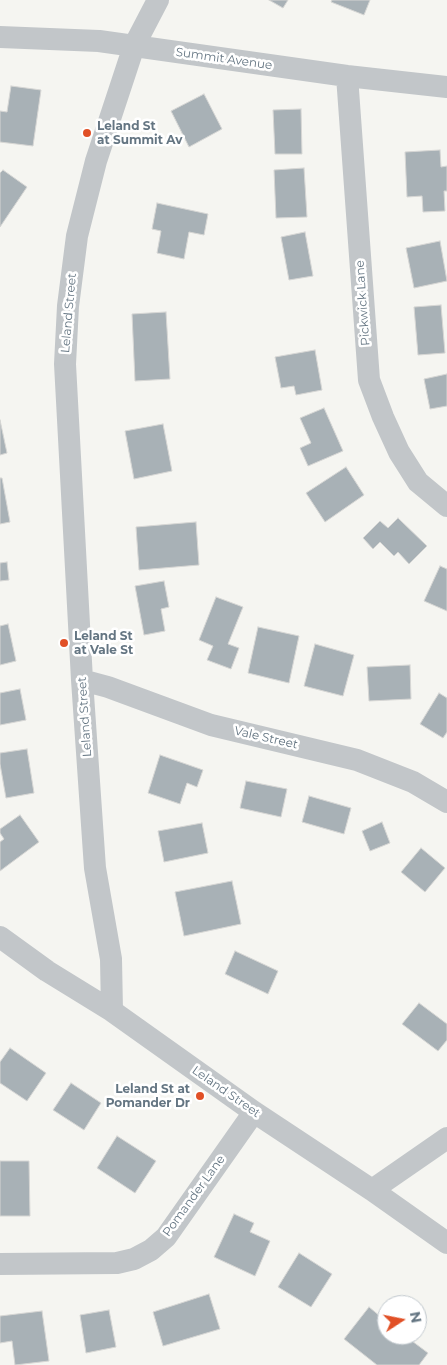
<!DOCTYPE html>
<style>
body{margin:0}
#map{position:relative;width:447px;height:1365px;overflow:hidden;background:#f5f5f1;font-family:Montserrat,sans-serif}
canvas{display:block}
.north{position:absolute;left:377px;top:1295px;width:50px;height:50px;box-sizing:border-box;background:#fff;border:1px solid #c1c8cd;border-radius:50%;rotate:79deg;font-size:14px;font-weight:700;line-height:20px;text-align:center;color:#647582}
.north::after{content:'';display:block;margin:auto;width:18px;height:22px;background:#e15026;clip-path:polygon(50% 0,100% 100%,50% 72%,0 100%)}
</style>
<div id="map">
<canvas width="447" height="1365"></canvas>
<div class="north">N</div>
</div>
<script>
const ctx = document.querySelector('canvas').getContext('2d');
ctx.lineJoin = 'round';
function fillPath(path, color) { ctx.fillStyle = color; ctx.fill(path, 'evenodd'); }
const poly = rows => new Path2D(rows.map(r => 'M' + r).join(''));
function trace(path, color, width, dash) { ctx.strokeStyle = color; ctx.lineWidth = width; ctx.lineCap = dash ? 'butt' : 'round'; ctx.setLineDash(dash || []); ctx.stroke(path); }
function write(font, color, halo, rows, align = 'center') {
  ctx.font = font + ' Montserrat,sans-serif'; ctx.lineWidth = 5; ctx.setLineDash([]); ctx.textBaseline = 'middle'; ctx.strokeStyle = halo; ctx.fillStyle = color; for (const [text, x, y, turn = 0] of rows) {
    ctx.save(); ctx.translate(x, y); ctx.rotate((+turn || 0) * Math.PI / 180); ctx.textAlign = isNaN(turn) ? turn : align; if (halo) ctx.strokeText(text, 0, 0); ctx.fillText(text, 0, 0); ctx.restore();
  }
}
const building = poly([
 [269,0,288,0,283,8,269,0],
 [332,0,370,0,364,15,331,2,332,0],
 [11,86,41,90,33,146,0,142,0,111,7,112,11,86],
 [204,94,222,129,189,147,171,111,204,94],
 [301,109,302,154,275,154,273,110,301,109],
 [440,150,441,167,447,166,447,191,444,191,445,211,423,212,422,196,407,197,405,152,440,150],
 [304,168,307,217,276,218,274,170,304,168],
 [3,170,27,187,0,227,0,173,3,170],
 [157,203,208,214,204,235,189,232,184,259,157,253,161,231,152,229,157,203],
 [305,232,313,276,289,280,281,237,305,232],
 [440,241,447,281,414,288,406,248,440,241],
 [441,305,445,353,418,355,414,307,441,305],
 [166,312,170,379,135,381,132,314,166,312],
 [315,350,322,390,296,395,294,386,281,388,275,357,315,350],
 [447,374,447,406,430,409,424,379,447,374],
 [324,408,343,451,308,466,300,448,311,443,300,418,324,408],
 [0,420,7,453,0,455,0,420],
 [163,424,172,471,134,479,125,431,163,424],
 [346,467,364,495,325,522,306,493,346,467],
 [0,478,2,478,10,522,0,524,0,478],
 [398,518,427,546,409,564,398,552,394,556,380,542,373,549,363,538,380,521,388,528,398,518],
 [196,522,199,565,139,570,136,527,196,522],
 [7,562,9,580,0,581,0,563,7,562],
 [440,566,447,569,447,611,424,601,440,566],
 [164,581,169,607,161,609,165,631,144,635,135,586,164,581],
 [216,597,243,607,228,644,239,648,231,669,207,660,213,646,199,640,216,597],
 [8,624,16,661,0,665,0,626,8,624],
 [258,627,299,636,289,683,248,673,258,627],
 [315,644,354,655,343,696,304,686,315,644],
 [410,665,411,699,369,701,367,667,410,665],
 [20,689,26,720,0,725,0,693,20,689],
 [439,693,447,698,447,732,443,738,420,724,439,693],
 [27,749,34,793,6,798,0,764,0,753,27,749],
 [160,755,203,770,197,787,187,783,180,804,148,793,160,755],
 [246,781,287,789,281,817,240,808,246,781],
 [309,796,351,808,344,834,302,822,309,796],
 [20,815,39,842,0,871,0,842,4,839,0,833,0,829,20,815],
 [382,822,390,843,370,851,362,831,382,822],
 [202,823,208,853,164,862,158,831,202,823],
 [421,848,445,868,425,892,401,872,421,848],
 [232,881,241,924,184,936,175,892,232,881],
 [235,951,278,971,268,994,225,974,235,951],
 [419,1003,447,1024,447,1040,438,1051,402,1024,419,1003],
 [10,1048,46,1073,27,1101,0,1083,0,1062,10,1048],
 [71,1083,101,1103,84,1130,53,1110,71,1083],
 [117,1136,156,1161,135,1193,97,1168,117,1136],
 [0,1161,29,1161,30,1216,0,1216,0,1161],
 [234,1214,254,1223,250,1232,270,1241,255,1276,214,1257,234,1214],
 [299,1253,332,1274,311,1307,278,1287,299,1253],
 [209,1294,220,1329,163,1346,153,1312,209,1294],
 [369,1307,387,1322,387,1335,404,1335,428,1353,419,1365,377,1365,344,1339,369,1307],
 [109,1310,116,1347,86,1353,80,1315,109,1310],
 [42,1311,49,1361,15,1365,12,1341,0,1343,0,1316,42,1311]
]);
fillPath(building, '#a8b1b6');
trace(building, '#d6d6d4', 1);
trace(poly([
 [158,0,134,46,96,161,77,236,68,306,65,364,82,680,95,868,111,959,112,1011,254,1112,372,1190,447,1243],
 [0,37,99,41,347,76,447,87],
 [347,76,369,380,383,417,399,452,418,482,447,506],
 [82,680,108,687,211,725,357,760,413,782,447,802],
 [0,937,47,971,112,1011],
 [372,1190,447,1138],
 [0,1264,117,1263,134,1259,151,1250,166,1237,254,1112]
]), '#c2c6c9', 22);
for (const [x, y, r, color] of [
 [87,133,5,"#e15026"],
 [64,643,5,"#e15026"],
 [200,1096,5,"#e15026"]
]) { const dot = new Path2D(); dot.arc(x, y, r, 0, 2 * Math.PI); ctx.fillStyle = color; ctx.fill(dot); trace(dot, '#fff', 2); }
write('12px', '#647582', '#fff', [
 ["Summit Avenue",224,59,8],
 ["Pickwick Lane",363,303,-94],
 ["Leland Street",69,313,-85],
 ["Leland Street",85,717,-94],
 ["Vale Street",266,738,13],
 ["Leland Street",226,1092,35],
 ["Pomander Lane",194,1196,-54]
]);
write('bold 12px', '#647582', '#fff', [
 ["Leland St",97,126],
 ["at Summit Av",97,140],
 ["Leland St",74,636],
 ["at Vale St",74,650],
 ["Leland St at",190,1089,"right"],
 ["Pomander Dr",190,1103,"right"]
], 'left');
</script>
